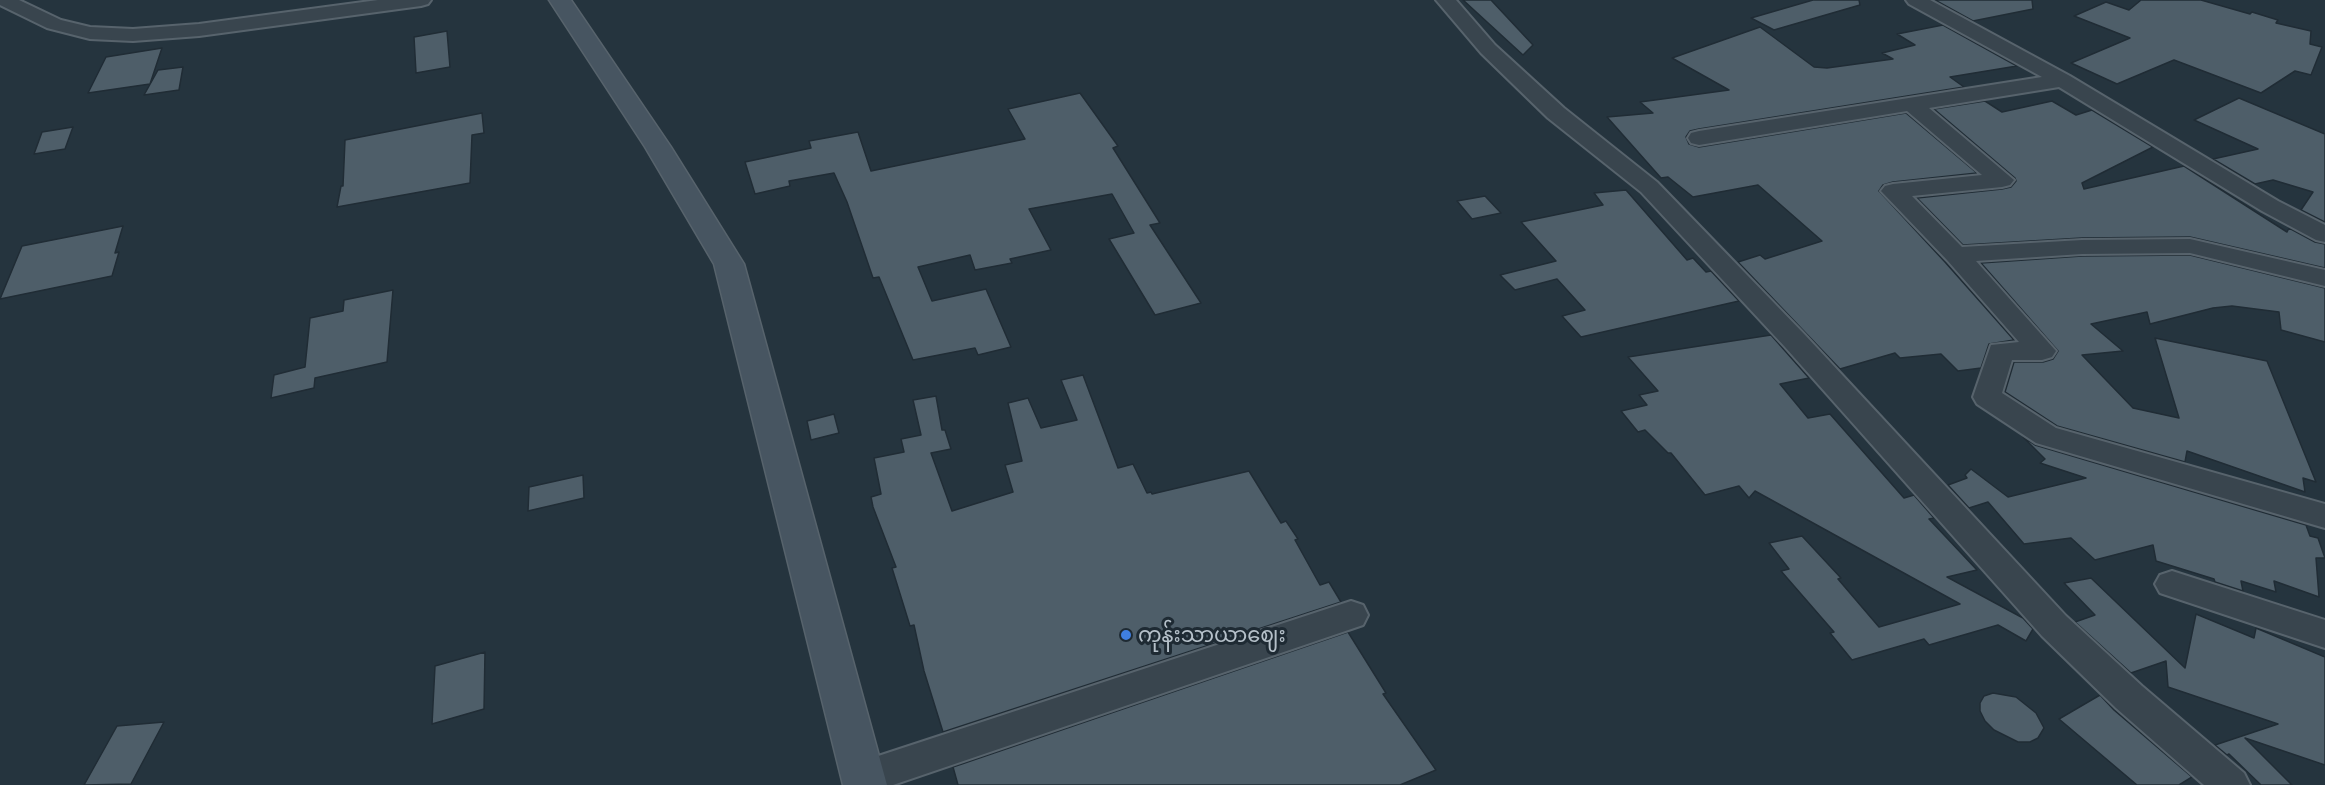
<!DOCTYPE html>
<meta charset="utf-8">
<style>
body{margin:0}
canvas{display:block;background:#25343e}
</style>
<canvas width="2325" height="785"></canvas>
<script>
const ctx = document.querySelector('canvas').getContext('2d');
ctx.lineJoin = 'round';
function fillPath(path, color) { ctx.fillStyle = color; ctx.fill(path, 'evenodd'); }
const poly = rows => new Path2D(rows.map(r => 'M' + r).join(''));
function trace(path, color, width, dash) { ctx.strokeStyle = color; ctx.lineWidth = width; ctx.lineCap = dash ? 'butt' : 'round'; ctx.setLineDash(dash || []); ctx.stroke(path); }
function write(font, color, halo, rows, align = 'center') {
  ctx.font = font + ' Lato,"Noto Sans Myanmar",sans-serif'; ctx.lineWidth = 6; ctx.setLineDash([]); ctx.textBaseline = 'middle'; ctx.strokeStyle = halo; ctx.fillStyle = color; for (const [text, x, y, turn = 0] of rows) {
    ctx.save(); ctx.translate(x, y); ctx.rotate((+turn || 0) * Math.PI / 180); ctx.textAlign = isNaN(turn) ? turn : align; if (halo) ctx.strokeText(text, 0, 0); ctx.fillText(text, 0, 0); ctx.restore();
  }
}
const building = poly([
 [1463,0,1491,0,1533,45,1523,55,1463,0],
 [1813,0,1859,0,1860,5,1774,30,1751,18,1813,0],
 [1935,0,2032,0,2033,9,1973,21,1935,0],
 [2141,0,2201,0,2250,14,2252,12,2278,20,2276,23,2311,31,2310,44,2322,47,2311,75,2295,71,2261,93,2174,60,2117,84,2071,63,2130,38,2074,16,2106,2,2129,10,2141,0],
 [1943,25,2017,66,1950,77,1964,87,1699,129,1690,131,1686,137,1689,144,1699,147,1906,113,1977,173,1893,182,1883,185,1879,191,1945,262,2014,340,1989,344,1981,368,1958,371,1941,354,1900,358,1895,353,1840,369,1738,262,1760,255,1765,259,1822,241,1758,185,1693,197,1668,177,1661,178,1607,117,1653,113,1640,102,1729,90,1672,58,1760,27,1814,67,1827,68,1893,59,1882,53,1915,45,1897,34,1943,25],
 [447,31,450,67,416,73,414,37,447,31],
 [162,48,150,84,88,93,106,57,162,48],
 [183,67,179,90,144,95,158,70,183,67],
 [1080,93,1118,146,1113,148,1160,223,1150,225,1201,303,1155,315,1109,239,1134,233,1112,194,1029,209,1051,250,1010,259,1012,263,975,270,970,255,918,267,932,301,986,289,1011,347,978,355,975,348,913,360,879,277,873,278,847,202,834,173,789,181,790,186,755,194,745,162,811,148,809,141,858,132,871,171,1025,139,1008,109,1080,93],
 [2239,98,2325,134,2325,222,2301,210,2313,192,2273,180,2255,184,2213,159,2258,149,2194,120,2239,98],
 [1985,101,2002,112,2052,101,2076,115,2092,110,2153,147,2082,183,2084,189,2184,166,2287,232,2289,228,2315,242,2325,244,2325,268,2190,237,2082,238,1963,245,1917,198,2002,189,2011,187,2016,181,2015,178,1934,109,1985,101],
 [482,113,484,133,472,135,470,183,337,207,341,186,343,186,345,140,482,113],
 [73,127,65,149,34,154,42,132,73,127],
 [1626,190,1687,260,1693,258,1706,272,1711,271,1739,301,1581,337,1562,316,1585,310,1557,279,1515,290,1500,275,1556,261,1521,222,1603,205,1594,193,1626,190],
 [1485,196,1501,213,1472,219,1457,201,1485,196],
 [123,226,115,253,119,252,112,276,0,299,22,246,123,226],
 [2190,255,2325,288,2325,342,2281,330,2279,312,2232,306,2213,308,2150,324,2147,312,2091,324,2123,351,2082,355,2133,408,2179,418,2155,338,2267,361,2316,482,2303,478,2305,492,2187,451,2185,462,2057,426,2005,392,2014,362,2043,362,2053,359,2058,351,1981,263,2082,256,2190,255],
 [393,290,387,362,315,378,314,388,271,398,274,375,305,367,310,318,343,311,344,300,393,290],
 [1771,335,1809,378,1780,384,1808,418,1830,414,1904,498,1914,495,1934,518,1929,519,1977,570,1947,577,2023,618,2033,629,2026,641,1998,625,1929,645,1924,639,1852,660,1830,633,1834,632,1781,571,1789,569,1769,543,1802,536,1841,578,1838,579,1879,627,1960,604,1755,491,1749,498,1739,486,1705,495,1671,453,1668,453,1645,430,1638,432,1621,411,1647,405,1639,395,1658,391,1628,357,1771,335],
 [1083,375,1118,468,1133,464,1147,493,1151,492,1152,494,1249,471,1281,523,1286,521,1298,539,1295,540,1320,585,1329,582,1341,602,943,732,924,671,914,625,910,626,892,568,896,567,873,507,871,497,881,494,874,458,904,452,901,439,921,435,913,400,936,396,942,430,945,430,951,449,931,453,952,511,1013,492,1005,465,1022,461,1008,403,1028,398,1041,428,1077,420,1061,380,1083,375],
 [834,414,839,433,811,440,807,421,834,414],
 [2023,437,2035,445,2306,525,2310,536,2318,538,2325,558,2316,558,2319,597,2274,581,2276,592,2241,581,2243,591,2215,582,2214,579,2156,561,2153,545,2095,560,2071,538,2024,544,1988,502,1969,508,1948,485,1967,478,1965,475,1971,469,2008,497,2086,478,2040,463,2045,459,2023,437],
 [583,475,584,498,528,511,529,487,583,475],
 [2091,578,2185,668,2196,614,2254,638,2256,628,2325,657,2325,765,2245,738,2292,785,2261,785,2229,754,2227,755,2215,745,2278,724,2168,687,2166,661,2131,673,2075,622,2095,615,2064,583,2091,578],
 [1348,632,1386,693,1383,694,1436,770,1400,785,958,785,953,767,1348,632],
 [485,652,484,709,432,724,435,666,485,652],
 [1993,693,2016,697,2036,713,2044,728,2038,738,2030,742,2018,742,1994,730,1985,721,1980,711,1980,703,1984,696,1993,693],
 [2100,695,2114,710,2192,777,2179,785,2137,785,2059,719,2100,695],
 [164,722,131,784,84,785,117,726,164,722]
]);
fillPath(building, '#4e5e69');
trace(building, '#202c35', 1.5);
const street = poly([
 [0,0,19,0,61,20,90,27,133,29,199,24,378,0,431,0,428,4,421,6,199,36,133,41,90,39,47,28,0,5,0,0],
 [1436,0,1456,0,1495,45,1564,108,1657,182,1805,335,2066,616,2142,686,2244,773,2250,785,2204,785,2116,708,2042,636,1785,347,1641,192,1548,118,1481,53,1436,0],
 [1906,0,1930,0,2070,76,2278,201,2325,225,2325,242,2316,240,2262,211,2059,87,1929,108,2014,180,2010,185,2002,187,1912,196,1962,247,2082,240,2190,239,2325,270,2325,286,2190,253,2082,254,1976,261,2056,351,2052,357,2042,360,2012,360,2002,393,2056,428,2325,504,2325,528,2036,443,1977,404,1973,397,1991,345,2019,342,1947,260,1881,191,1885,186,1893,184,1982,175,1907,111,1699,145,1691,143,1688,138,1691,133,1699,131,2042,77,1909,4,1906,0],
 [2172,571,2325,620,2325,648,2160,593,2155,584,2160,575,2172,571],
 [1351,601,1363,605,1368,615,1363,625,893,785,847,785,844,778,850,766,863,761,1351,601]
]);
const secondary = poly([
 [549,0,571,0,671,147,744,264,887,785,843,785,714,264,645,147,549,0]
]);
trace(street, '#57636c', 4);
trace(secondary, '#57636c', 3);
fillPath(street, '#39454e');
fillPath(secondary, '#475561');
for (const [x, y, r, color] of [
 [1126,635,6,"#3f7fe0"]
]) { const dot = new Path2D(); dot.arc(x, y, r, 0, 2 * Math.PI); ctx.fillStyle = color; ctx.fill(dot); trace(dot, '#1e2a33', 2); }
write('21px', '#b5c0c9', '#1e2a33', [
 ["ကုန်းသာယာဈေး",1138,635]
], 'left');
</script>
